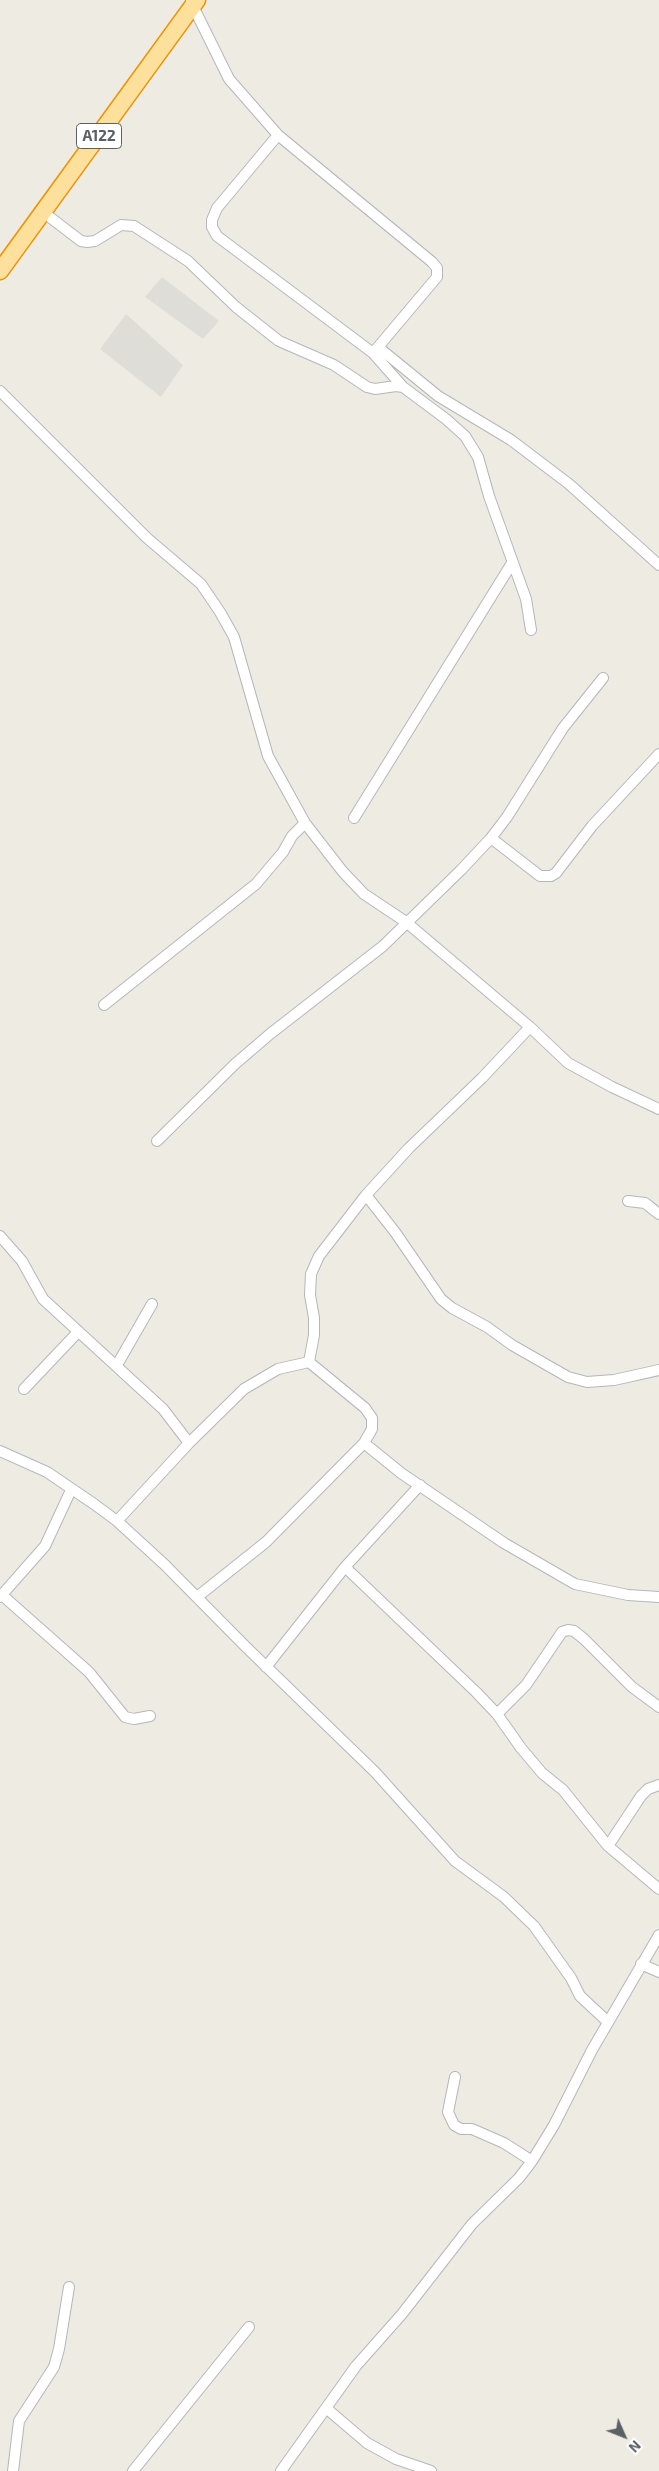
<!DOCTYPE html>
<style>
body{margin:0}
#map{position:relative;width:659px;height:2471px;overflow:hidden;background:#eeebe3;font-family:"Exo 2",sans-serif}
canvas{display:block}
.north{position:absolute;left:599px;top:2411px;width:50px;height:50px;-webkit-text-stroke:4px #fff;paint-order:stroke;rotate:134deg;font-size:14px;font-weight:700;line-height:20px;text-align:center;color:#5b6064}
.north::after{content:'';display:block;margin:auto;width:18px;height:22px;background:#5b6064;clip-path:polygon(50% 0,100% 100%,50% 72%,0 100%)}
</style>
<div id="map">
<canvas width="659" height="2471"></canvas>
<div class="north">N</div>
</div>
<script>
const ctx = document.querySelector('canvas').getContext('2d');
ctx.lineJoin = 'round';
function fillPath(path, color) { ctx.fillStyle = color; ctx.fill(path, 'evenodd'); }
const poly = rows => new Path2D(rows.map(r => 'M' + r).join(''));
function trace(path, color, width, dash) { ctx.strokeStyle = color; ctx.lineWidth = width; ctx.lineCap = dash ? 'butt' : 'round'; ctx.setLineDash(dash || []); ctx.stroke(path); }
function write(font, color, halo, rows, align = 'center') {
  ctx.font = font + ' "Exo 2",sans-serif'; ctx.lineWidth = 5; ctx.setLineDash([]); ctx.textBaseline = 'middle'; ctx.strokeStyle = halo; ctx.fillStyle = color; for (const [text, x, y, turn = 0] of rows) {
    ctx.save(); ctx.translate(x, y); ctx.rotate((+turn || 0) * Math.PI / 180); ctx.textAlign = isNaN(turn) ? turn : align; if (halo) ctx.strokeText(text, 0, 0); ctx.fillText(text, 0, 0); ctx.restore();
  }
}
fillPath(poly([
 [162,277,219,321,203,339,145,297],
 [126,314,183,365,161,397,100,349]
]), '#dfddd8');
const minor = poly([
 [191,2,229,79,278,135,432,262,437,268,437,277,373,353],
 [278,135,217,208,212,220,212,227,217,236,373,353,403,387],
 [43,212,81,241,87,242,95,241,121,225,134,226,188,261,236,307,279,341,334,365,367,387,375,389,396,386,403,387,446,419,465,436,478,457,489,496,526,599,531,630],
 [378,347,438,396,511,440,569,484,659,565],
 [0,391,147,538,201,584,220,612,234,637,268,756,305,823,343,872,364,894,406,922,530,1027,568,1063,612,1087,659,1109],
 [354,818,512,563],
 [491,838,540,876,551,876,556,873,592,826,659,754],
 [104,1005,256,884,283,852,292,836,305,823],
 [157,1141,235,1064,270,1034,383,946,461,870,491,838,507,817,563,728,603,678],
 [366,1195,395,1232,441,1299,452,1308,487,1327,512,1345,568,1377,587,1382,614,1380,659,1370],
 [628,1201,645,1203,659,1214],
 [0,1236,22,1261,43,1299,163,1409,189,1443],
 [117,1365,152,1304],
 [24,1389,78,1332],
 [364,1443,401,1473,504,1543,575,1584,628,1595,659,1597],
 [0,1451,47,1472,94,1504,117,1521,165,1565,245,1646,375,1772,455,1861,504,1897,534,1926,571,1978,580,1996,608,2022],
 [117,1521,189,1443,244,1389,278,1369,309,1362,314,1335,314,1318,310,1295,311,1274,319,1256,366,1195,409,1148,482,1078,530,1027],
 [345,1567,476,1692,497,1714,521,1748,542,1773,563,1790,608,1846,659,1889],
 [2,1595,89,1672,125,1717,134,1719,150,1716],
 [0,1597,45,1546,71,1490],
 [197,1597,266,1542,364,1443,372,1429,372,1418,365,1408,309,1362],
 [266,1667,345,1567,420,1485],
 [497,1714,526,1685,562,1632,568,1630,574,1631,584,1639,632,1687,659,1707],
 [608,1846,641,1796,648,1789,659,1785],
 [641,1964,659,1972],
 [455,2077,448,2112,454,2125,461,2129,472,2129,504,2143,532,2161],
 [326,2408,367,2443,396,2459,431,2471],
 [13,2471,19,2421,54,2367,59,2349,69,2287],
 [133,2471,249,2327],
 [281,2471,356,2366,402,2314,472,2224,519,2178,532,2161,554,2125,592,2050,659,1935]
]);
const trunk = poly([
 [0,271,197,0]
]);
trace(minor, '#b4b7ba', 12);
trace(trunk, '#ee9204', 19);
trace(minor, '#fff', 10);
trace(trunk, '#fce09b', 16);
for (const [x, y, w] of [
 [99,136,45]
]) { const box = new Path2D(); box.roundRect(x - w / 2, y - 12.5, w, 25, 4); ctx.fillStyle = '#fff'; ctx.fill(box); trace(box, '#5b6064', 1); }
write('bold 15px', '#5b6064', null, [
 ["A122",99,136]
]);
</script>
